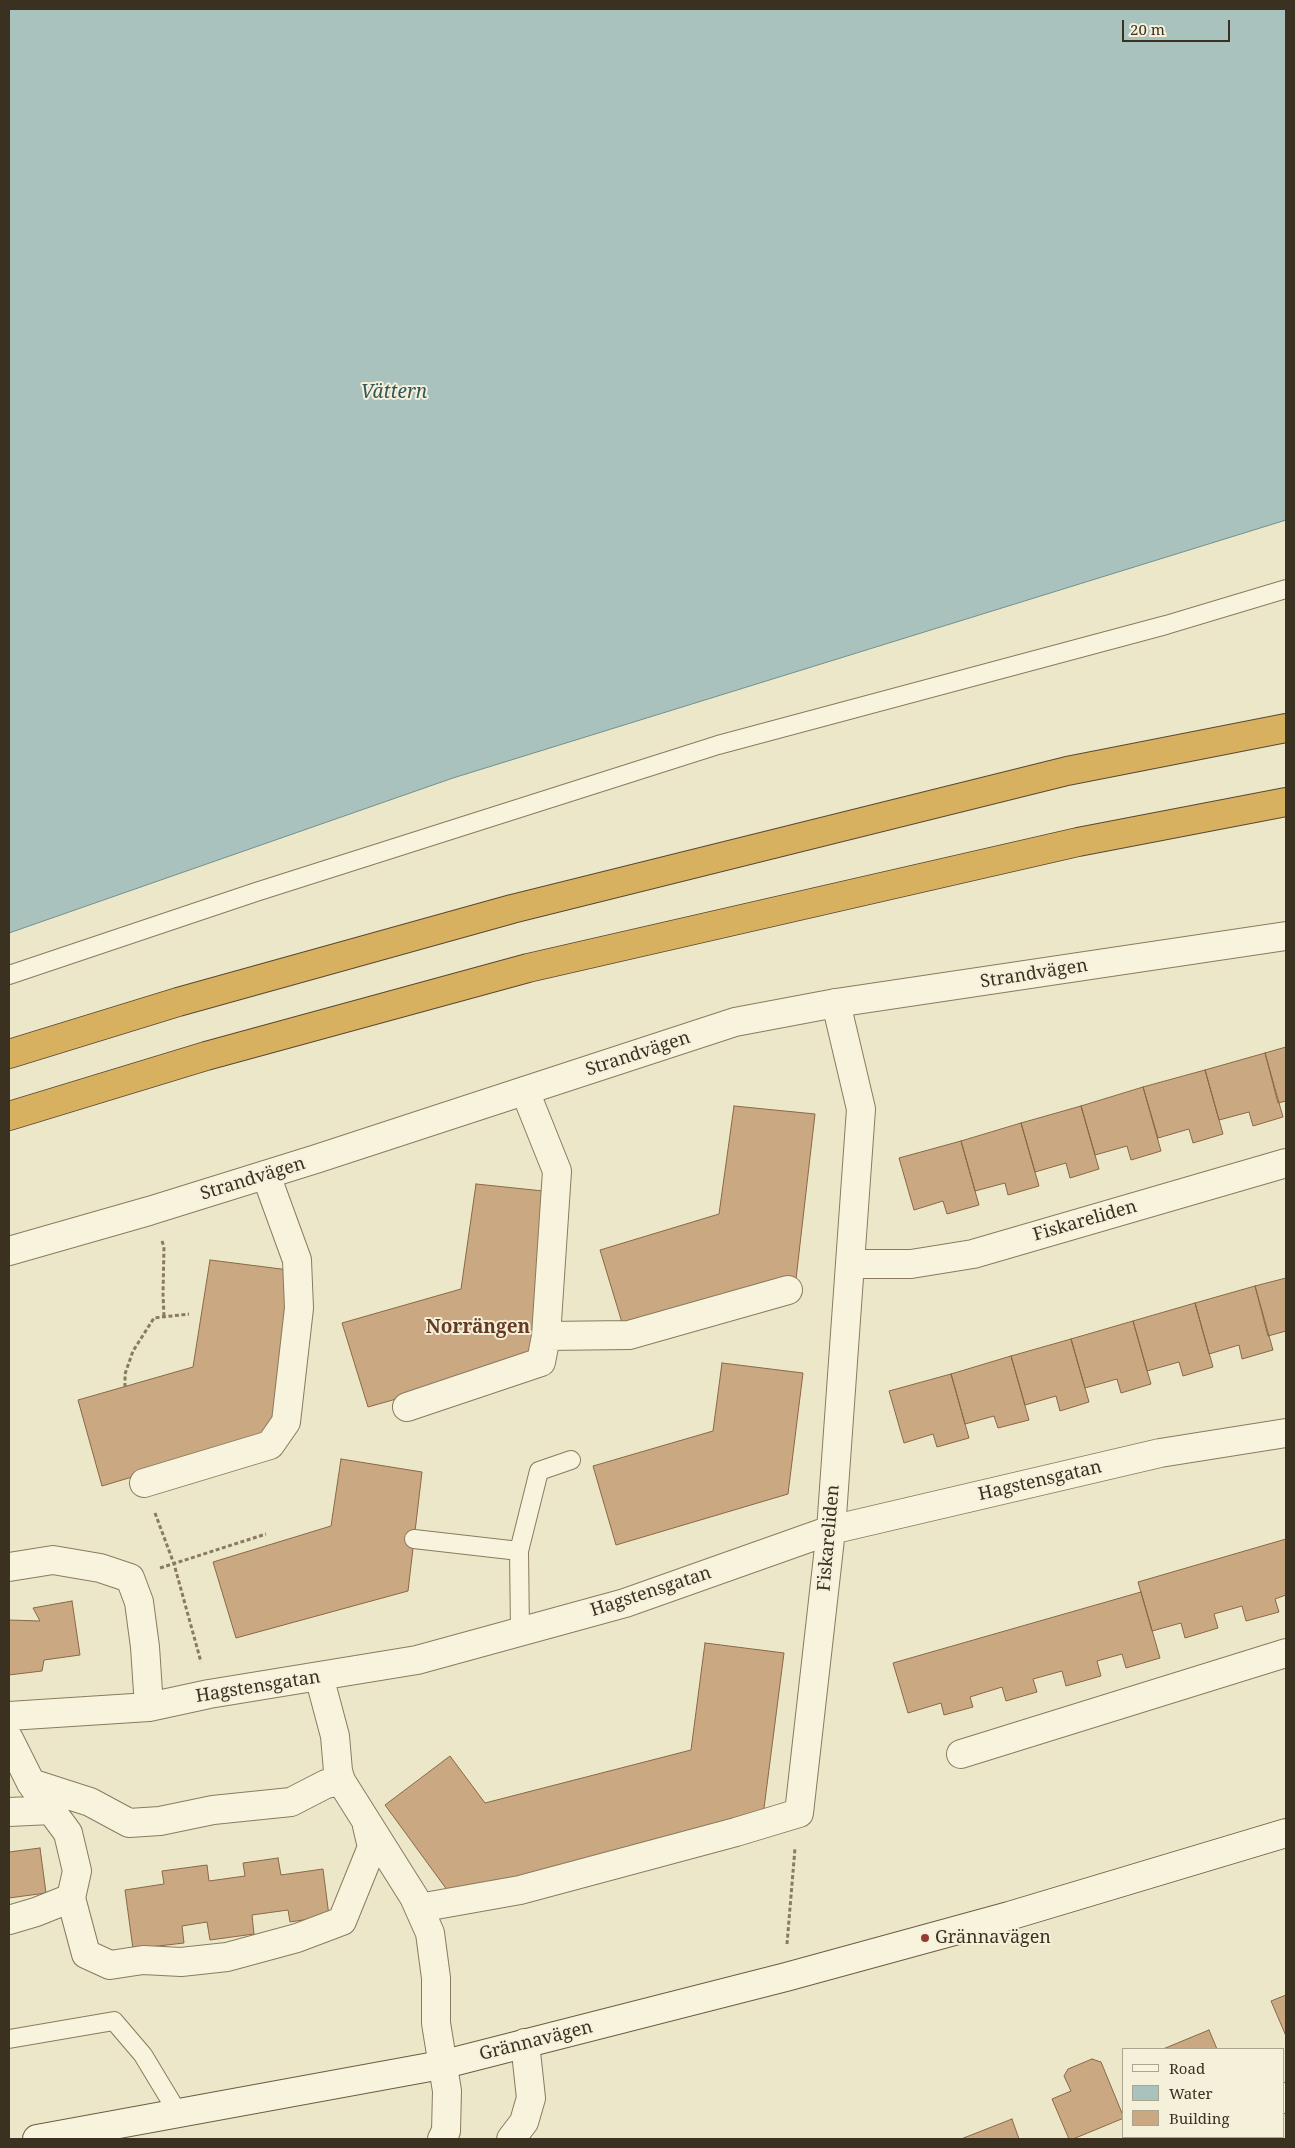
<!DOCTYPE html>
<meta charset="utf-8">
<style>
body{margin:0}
#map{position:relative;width:1295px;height:2148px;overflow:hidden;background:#ede7ca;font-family:"Noto Serif",serif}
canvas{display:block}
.frame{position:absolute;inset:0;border:10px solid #3b3121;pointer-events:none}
.legend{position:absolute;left:1122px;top:2048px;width:162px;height:90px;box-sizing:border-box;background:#f5f0d9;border:1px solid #aba48f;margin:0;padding:6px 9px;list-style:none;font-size:15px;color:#3b3121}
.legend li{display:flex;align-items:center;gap:10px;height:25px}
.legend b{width:25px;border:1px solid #aba48f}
.scale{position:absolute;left:1122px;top:20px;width:108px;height:22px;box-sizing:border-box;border:2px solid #3b3121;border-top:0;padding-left:6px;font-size:15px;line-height:18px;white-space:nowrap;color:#3b3121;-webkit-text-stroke:4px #f5f0d9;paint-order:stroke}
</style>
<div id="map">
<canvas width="1295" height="2148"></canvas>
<div class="frame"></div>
<ul class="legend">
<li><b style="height:6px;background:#f8f3dd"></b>Road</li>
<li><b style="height:14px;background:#aac2be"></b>Water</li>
<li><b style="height:14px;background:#caa881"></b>Building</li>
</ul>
<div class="scale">20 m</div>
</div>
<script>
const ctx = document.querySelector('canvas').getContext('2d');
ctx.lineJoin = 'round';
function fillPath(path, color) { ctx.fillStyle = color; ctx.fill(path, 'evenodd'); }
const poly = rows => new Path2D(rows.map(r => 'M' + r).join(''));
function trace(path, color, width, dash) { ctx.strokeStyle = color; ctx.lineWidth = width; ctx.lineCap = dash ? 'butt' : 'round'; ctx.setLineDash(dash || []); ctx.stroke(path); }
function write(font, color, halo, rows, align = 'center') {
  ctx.font = font + ' "Noto Serif",serif'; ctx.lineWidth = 4; ctx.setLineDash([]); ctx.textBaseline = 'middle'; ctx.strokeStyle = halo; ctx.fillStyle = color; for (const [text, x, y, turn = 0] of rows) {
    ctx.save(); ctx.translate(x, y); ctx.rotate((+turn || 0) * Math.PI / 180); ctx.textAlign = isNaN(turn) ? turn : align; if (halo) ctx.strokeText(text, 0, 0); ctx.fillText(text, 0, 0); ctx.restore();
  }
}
const water = poly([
 [9,9,1286,9,1286,520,453,778,9,933,9,9]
]);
fillPath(water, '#aac2be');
trace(water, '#71908c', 1);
const building = poly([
 [1286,1047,1286,1101,1278,1103,1265,1053,1286,1047],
 [1265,1053,1283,1117,1253,1126,1249,1112,1219,1120,1205,1070,1265,1053],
 [1205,1070,1223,1134,1193,1143,1189,1129,1158,1138,1143,1087,1205,1070],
 [1143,1087,1161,1151,1131,1160,1127,1146,1095,1155,1081,1106,1143,1087],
 [734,1106,815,1114,796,1279,624,1329,600,1250,719,1214,734,1106],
 [1081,1106,1099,1169,1070,1178,1066,1163,1035,1172,1021,1123,1081,1106],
 [1021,1123,1039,1186,1008,1195,1005,1183,975,1191,961,1141,1021,1123],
 [961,1141,979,1205,947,1214,943,1201,914,1210,899,1158,961,1141],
 [476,1184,553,1192,538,1359,368,1407,342,1323,461,1289,476,1184],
 [210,1260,289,1270,273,1435,102,1486,78,1400,193,1367,210,1260],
 [1286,1278,1286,1331,1268,1336,1255,1286,1286,1278],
 [1255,1286,1273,1350,1242,1359,1239,1345,1209,1354,1195,1303,1255,1286],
 [1195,1303,1213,1367,1183,1376,1179,1362,1147,1371,1133,1321,1195,1303],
 [1133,1321,1151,1384,1121,1393,1117,1379,1085,1388,1071,1339,1133,1321],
 [1071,1339,1089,1402,1060,1411,1056,1396,1025,1405,1011,1356,1071,1339],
 [1011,1356,1029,1420,998,1428,994,1416,965,1424,951,1374,1011,1356],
 [722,1363,803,1373,788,1494,616,1545,593,1466,713,1431,722,1363],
 [951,1374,969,1438,937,1447,933,1434,904,1443,889,1391,951,1374],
 [341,1459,422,1472,408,1591,236,1638,213,1562,331,1526,341,1459],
 [1286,1539,1286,1595,1275,1599,1279,1612,1246,1621,1242,1606,1214,1614,1218,1628,1185,1638,1181,1623,1152,1631,1138,1582,1286,1539],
 [1141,1592,1160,1658,1126,1668,1122,1654,1097,1661,1101,1676,1066,1686,1062,1671,1033,1679,1037,1692,1006,1701,1002,1687,970,1697,973,1707,944,1715,941,1703,908,1713,893,1663,1141,1592],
 [72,1601,80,1655,44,1660,42,1671,9,1675,9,1620,40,1621,33,1608,72,1601],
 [705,1643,784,1653,763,1816,453,1898,385,1805,450,1756,485,1803,691,1750,705,1643],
 [40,1848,46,1893,9,1898,9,1852,40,1848],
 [278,1858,281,1875,323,1869,329,1916,290,1922,288,1910,252,1915,254,1934,210,1940,207,1922,182,1926,184,1943,133,1949,125,1890,164,1884,162,1871,207,1865,209,1881,245,1876,243,1863,278,1858],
 [1286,1995,1286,2036,1271,2001,1286,1995],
 [1209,2030,1217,2049,1163,2049,1209,2030],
 [1092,2059,1101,2062,1124,2118,1073,2139,1069,2139,1052,2099,1071,2091,1064,2076,1068,2069,1092,2059],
 [1012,2119,1019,2139,961,2139,1012,2119]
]);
fillPath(building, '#caa881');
trace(building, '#886845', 1);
const service = poly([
 [9,975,256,892,718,745,1166,625,1286,589],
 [414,1539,519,1551],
 [520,1632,519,1551,539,1471,571,1460],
 [9,2039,114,2021,143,2055,178,2113]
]);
const minor = poly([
 [850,1264,911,1264,973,1254,1286,1163],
 [546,1336,629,1335,788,1290],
 [407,1407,541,1362,546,1336,557,1171,525,1091],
 [144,1483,270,1445,286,1422,299,1308,297,1260,266,1175],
 [9,1567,53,1560,100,1568,130,1578,139,1602,145,1647,149,1707],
 [319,1676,335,1736,338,1771,341,1781,414,1897,430,1933,436,1978,436,2023,447,2091,446,2131,442,2139],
 [9,1716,149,1707,209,1694,417,1660,625,1603,831,1530,1160,1453,1286,1433],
 [9,1739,31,1783,41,1797],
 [961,1754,1286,1653],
 [31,1783,90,1802,129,1823,160,1821,213,1810,291,1802,326,1784,341,1781],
 [9,1812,51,1810,68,1833,77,1871,71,1898,36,1912,9,1920],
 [71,1898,86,1954,110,1965,143,1960,181,1962,227,1957,297,1938,342,1921,372,1847,367,1826],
 [419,1908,520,1890,736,1832,799,1813,831,1530,861,1109,836,1003],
 [1284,2099,1286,2097],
 [511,2139,524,2122,531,2098,525,2043],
 [1186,2139,1192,2137]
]);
const tertiary = poly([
 [9,1251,149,1211,316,1159,735,1022,836,1003,1286,936]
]);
const secondary = poly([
 [37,2139,441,2065,786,1977,1009,1916,1286,1833]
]);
const motorway = poly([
 [9,1054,178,1002,512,909,1067,771,1286,728],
 [9,1116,206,1056,528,968,1078,842,1286,802]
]);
trace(service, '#897b5f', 20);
trace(minor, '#897b5f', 30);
trace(tertiary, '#897b5f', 30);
trace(secondary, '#6c5c42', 30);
trace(motorway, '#584832', 30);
trace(poly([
 [162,1241,164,1247,163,1294,164,1317],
 [125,1387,125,1374,133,1351,154,1318,189,1314],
 [155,1513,174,1564,201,1662],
 [160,1568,266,1534],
 [787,1944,795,1848]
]), '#897b5f', 3, [4, 2.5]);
trace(service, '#f8f3dd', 18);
trace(minor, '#f8f3dd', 28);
trace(tertiary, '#f8f3dd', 28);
trace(secondary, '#f8f3dd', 28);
trace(motorway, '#d8b160', 28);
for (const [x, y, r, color] of [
 [925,1938,5,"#963c31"]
]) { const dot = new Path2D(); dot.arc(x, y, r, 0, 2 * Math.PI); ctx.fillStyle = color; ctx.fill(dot); trace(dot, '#f5f0d9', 2); }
write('18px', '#3b3121', '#f5f0d9', [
 ["Strandvägen",1034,974,-9],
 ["Strandvägen",638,1054,-18],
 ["Strandvägen",253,1179,-17],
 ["Fiskareliden",1085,1221,-16],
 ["Hagstensgatan",1040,1481,-13],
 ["Fiskareliden",829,1538,-85],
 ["Hagstensgatan",651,1592,-18],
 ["Hagstensgatan",258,1687,-9],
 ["Grännavägen",536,2041,-14]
]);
write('18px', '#3b3121', '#f5f0d9', [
 ["Grännavägen",935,1938]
], 'left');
write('italic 19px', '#32575a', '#f5f0d9', [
 ["Vättern",394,393]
]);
write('bold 19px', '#663922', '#f5f0d9', [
 ["Norrängen",478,1328]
]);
</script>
